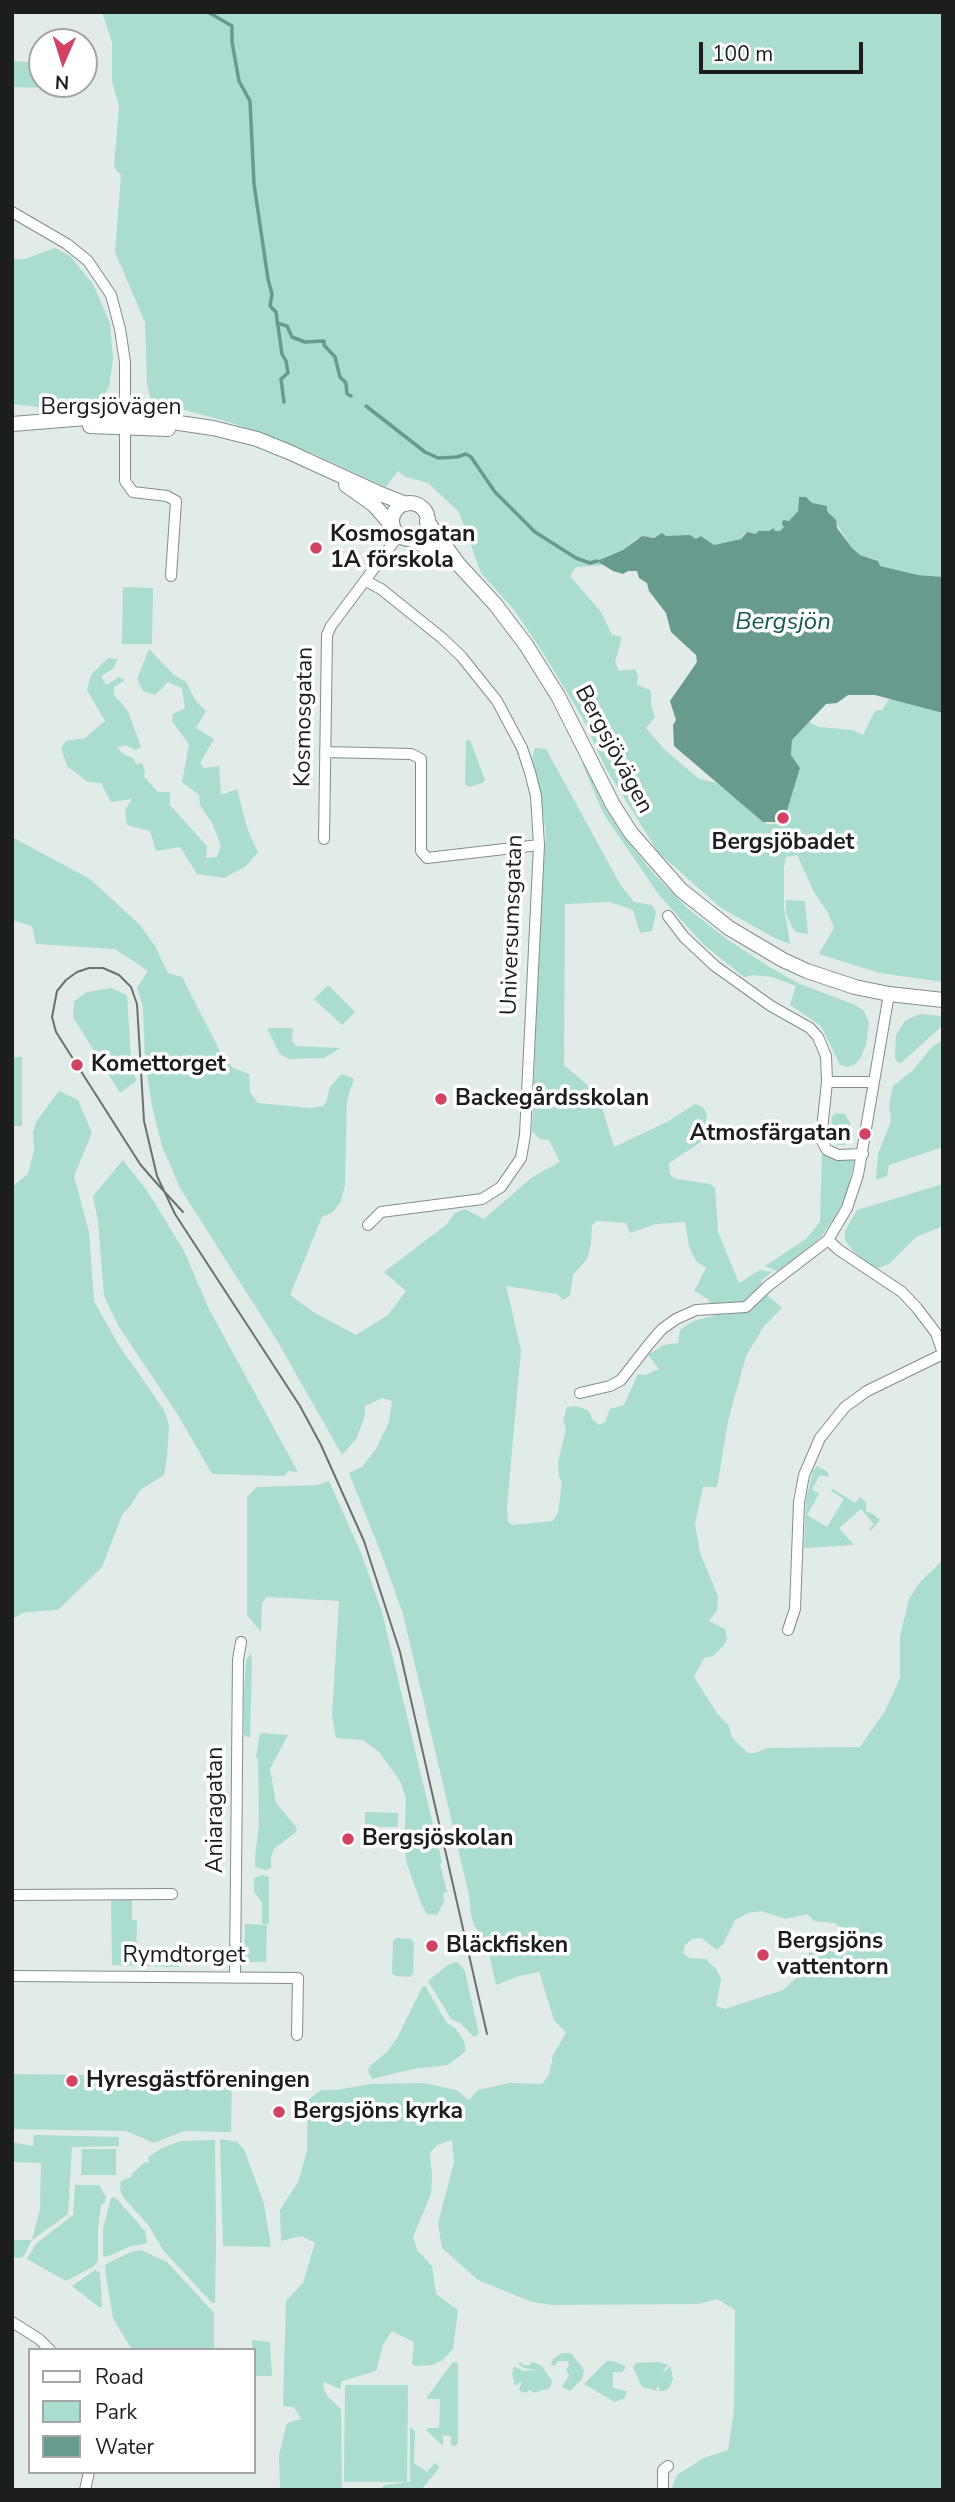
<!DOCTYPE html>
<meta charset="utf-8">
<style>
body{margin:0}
#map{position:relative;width:955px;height:2502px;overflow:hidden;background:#e1ebe8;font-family:"Nunito Sans",sans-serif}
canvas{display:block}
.frame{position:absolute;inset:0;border:14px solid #1b1e1d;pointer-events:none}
.legend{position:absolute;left:28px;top:2348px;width:228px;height:126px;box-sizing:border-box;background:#fff;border:2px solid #a4a5a5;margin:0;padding:9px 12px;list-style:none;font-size:21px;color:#1b1e1d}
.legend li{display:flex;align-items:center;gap:14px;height:35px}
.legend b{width:35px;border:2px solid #a4a5a5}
.north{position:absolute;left:28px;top:28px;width:70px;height:70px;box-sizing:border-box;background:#fff;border:2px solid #a4a5a5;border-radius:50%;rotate:183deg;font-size:19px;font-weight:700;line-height:28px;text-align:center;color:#1b1e1d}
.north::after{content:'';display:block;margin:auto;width:24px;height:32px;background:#d14263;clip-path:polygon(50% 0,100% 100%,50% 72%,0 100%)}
.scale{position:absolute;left:699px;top:42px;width:164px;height:32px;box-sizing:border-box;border:4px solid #1b1e1d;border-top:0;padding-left:9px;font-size:21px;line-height:24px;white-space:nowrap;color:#1b1e1d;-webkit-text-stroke:5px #fff;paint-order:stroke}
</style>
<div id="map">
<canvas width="955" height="2502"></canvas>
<div class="frame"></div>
<ul class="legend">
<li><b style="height:9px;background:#fff"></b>Road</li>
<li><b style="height:19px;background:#aadcd0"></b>Park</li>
<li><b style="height:19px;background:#689a8e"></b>Water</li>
</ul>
<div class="north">N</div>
<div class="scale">100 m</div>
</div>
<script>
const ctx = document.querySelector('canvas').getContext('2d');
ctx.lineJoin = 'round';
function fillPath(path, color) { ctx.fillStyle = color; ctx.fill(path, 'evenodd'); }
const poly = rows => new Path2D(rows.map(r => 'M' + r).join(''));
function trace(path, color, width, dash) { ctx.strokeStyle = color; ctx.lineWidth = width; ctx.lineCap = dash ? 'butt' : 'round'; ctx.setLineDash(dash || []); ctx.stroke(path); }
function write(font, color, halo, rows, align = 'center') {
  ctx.font = font + ' "Nunito Sans",sans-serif'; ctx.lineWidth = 7; ctx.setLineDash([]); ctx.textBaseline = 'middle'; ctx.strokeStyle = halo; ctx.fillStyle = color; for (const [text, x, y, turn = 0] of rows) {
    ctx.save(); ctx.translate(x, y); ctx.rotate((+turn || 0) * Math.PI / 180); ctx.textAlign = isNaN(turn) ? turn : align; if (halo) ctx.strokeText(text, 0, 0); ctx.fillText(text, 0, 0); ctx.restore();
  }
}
fillPath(poly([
 [102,12,943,12,943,577,918,575,880,566,877,560,860,555,852,549,830,513,799,497,798,510,791,520,786,521,784,527,780,531,775,531,774,529,769,531,758,531,756,535,744,533,741,539,714,545,701,536,696,539,666,536,637,538,623,550,603,558,601,564,606,565,576,567,570,576,601,612,612,635,622,637,615,662,619,671,635,669,638,676,637,684,651,691,651,705,655,717,646,728,664,749,699,779,717,783,767,824,780,824,786,814,800,768,791,755,792,740,809,722,819,727,853,730,863,735,875,711,882,710,890,698,943,713,943,982,880,973,819,954,834,928,828,913,814,892,797,855,786,857,784,867,784,907,790,944,775,938,721,908,658,852,606,769,582,717,545,656,515,611,481,573,459,512,428,483,406,477,398,471,386,487,314,454,235,424,189,411,152,404,147,384,145,322,115,252,121,175,114,167,119,106,112,81,112,42],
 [12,61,42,63,42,84,47,84,47,88,12,87],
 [55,248,70,256,93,284,110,323,113,359,109,387,100,401,82,405,48,408,12,404,12,259,25,259],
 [123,587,153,588,152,644,122,644],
 [149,649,174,675,186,682,195,700,206,711,196,728,214,739,200,763,204,768,219,766,221,795,237,789,247,828,258,852,246,866,224,878,197,874,180,847,156,851,150,831,127,825,125,810,132,799,111,802,101,783,88,782,67,766,61,748,66,741,85,738,105,721,87,690,91,675,108,658,118,659,113,669,101,676,106,685,119,677,125,680,114,687,114,695,128,711,141,747,136,750,125,745,117,748,125,755,133,758,136,764,142,763,145,772,144,777,158,792,170,792,170,805,207,846,206,858,217,857,221,846,212,823,200,805,199,795,182,782,189,744,172,721,173,714,185,708,182,688,168,682,155,695,143,691,137,679],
 [470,740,485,780,482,783,469,787,465,784,466,741],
 [535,748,546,749,620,884,634,902,652,905,656,912,652,931,640,933,633,910,610,902,565,904,564,1065,598,1094,614,1147,667,1122,695,1104,703,1107,707,1114,704,1140,669,1163,670,1175,677,1179,710,1184,715,1188,718,1232,739,1283,760,1270,772,1272,761,1281,768,1296,782,1308,764,1326,746,1356,728,1421,717,1487,703,1487,695,1524,700,1553,718,1596,717,1610,709,1621,725,1629,727,1638,725,1644,713,1656,704,1658,694,1677,716,1712,729,1726,732,1737,736,1742,748,1753,755,1753,767,1748,860,1747,885,1711,900,1678,900,1636,909,1599,920,1582,943,1560,943,2490,671,2490,677,2475,704,2458,728,2450,734,2410,735,2310,717,2299,698,2304,553,2305,532,2302,478,2280,442,2248,438,2223,454,2162,452,2140,437,2145,430,2153,432,2176,431,2194,413,2237,417,2250,432,2266,436,2294,458,2310,453,2349,443,2360,432,2365,416,2366,412,2364,414,2342,392,2331,383,2345,376,2371,342,2381,340,2389,324,2382,323,2387,327,2396,341,2409,342,2490,280,2490,279,2455,286,2426,288,2423,301,2419,294,2407,283,2406,286,2301,303,2283,315,2243,302,2236,281,2241,280,2210,298,2182,307,2151,308,2100,321,2090,336,2090,370,2084,424,2083,456,2090,469,2100,478,2090,510,2083,542,2084,549,2075,553,2055,566,2033,554,2020,539,1972,519,1976,496,1985,487,1945,474,1925,471,1915,469,1895,403,1614,381,1553,349,1473,362,1467,376,1449,389,1422,392,1401,382,1398,365,1406,365,1415,357,1438,342,1455,278,1342,180,1188,162,1146,152,1106,145,1060,143,1007,137,988,148,971,115,949,36,944,32,926,12,920,12,837,90,879,140,925,155,946,168,973,182,977,224,1059,233,1068,249,1074,250,1092,258,1103,310,1108,323,1106,327,1100,330,1087,342,1074,354,1079,347,1100,345,1185,341,1201,333,1212,322,1217,290,1295,315,1313,356,1335,388,1315,406,1291,384,1272,446,1225,455,1213,465,1209,484,1219,531,1178,560,1162,549,1140,540,1139,532,1131,541,898,546,836,541,797,532,758],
 [597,1221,626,1223,630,1233,656,1224,685,1222,689,1247,696,1261,706,1268,694,1291,708,1299,714,1316,693,1321,680,1330,678,1343,663,1345,648,1355,659,1369,645,1375,638,1374,624,1405,610,1409,605,1422,599,1425,592,1419,589,1411,577,1406,567,1407,563,1421,566,1429,558,1462,559,1477,562,1482,558,1513,553,1521,512,1525,508,1521,507,1507,521,1350,506,1286,557,1294,563,1300,570,1296,573,1275,587,1259,591,1244,592,1225],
 [761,1911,786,1919,807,1914,814,1921,834,1923,842,1928,841,1938,828,1943,813,1940,803,1972,783,1990,725,2009,716,2006,721,1979,717,1970,706,1959,689,1958,683,1953,685,1945,692,1939,701,1938,717,1950,723,1944,735,1920,748,1913],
 [584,762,607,811,624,837,655,875,687,908,728,940,771,968,800,984,855,1005,864,1011,869,1023,866,1045,860,1059,854,1065,847,1067,840,1065,821,1026,790,1005,796,986,772,977,753,975,744,977,703,944,659,895,603,813,582,763],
 [786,900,805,901,808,934,796,932,792,927,786,913],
 [328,985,355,1012,342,1025,314,999],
 [111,988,127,995,131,1058,136,1081,120,1093,73,1017,74,1001,87,992],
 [919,1014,943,1016,943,1025,901,1063,897,1062,895,1058,896,1035,905,1021],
 [267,1028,293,1028,292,1041,296,1046,341,1048,324,1058,289,1059,280,1054],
 [943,1040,943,1147,889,1165,887,1176,876,1180,878,1154,891,1121,889,1104,893,1086,913,1070,932,1047],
 [12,1057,22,1057,22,1126,12,1126],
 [59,1091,78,1100,92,1133,74,1176,89,1232,94,1301,118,1344,164,1410,169,1426,167,1457,164,1475,140,1490,131,1505,122,1515,102,1567,58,1610,25,1612,12,1619,12,1187,28,1174,34,1150,33,1133,36,1122],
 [836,1113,845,1114,851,1125,850,1131,854,1135,852,1139,845,1145,837,1145,831,1139,832,1116],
 [822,1151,837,1161,851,1159,854,1161,847,1193,838,1212,821,1237,794,1259,777,1271,765,1266,806,1239,820,1222],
 [123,1160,148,1192,184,1251,208,1307,298,1472,288,1471,285,1476,212,1474,178,1415,119,1327,104,1296,98,1221,93,1196],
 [943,1184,943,1226,916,1237,889,1264,878,1268,868,1263,853,1251,845,1240,845,1231,857,1210],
 [817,1466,828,1472,829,1477,820,1475,812,1489,819,1494,807,1515,827,1527,844,1499,831,1491,833,1489,855,1503,860,1497,866,1502,866,1511,873,1514,880,1520,871,1531,869,1529,874,1524,861,1509,839,1528,854,1545,804,1548,806,1499,813,1471],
 [329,1481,361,1553,382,1612,442,1862,440,1864,447,1892,443,1893,444,1902,437,1915,427,1914,422,1906,407,1864,404,1847,406,1799,400,1781,379,1752,363,1740,336,1738,332,1715,339,1601,267,1597,262,1603,261,1632,247,1615,247,1497,257,1487,317,1485],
 [251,1652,252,1664,250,1738,244,1735,244,1695,246,1661],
 [260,1733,288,1735,270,1769,276,1803,297,1828,296,1832,274,1849,271,1857,271,1868,266,1870,255,1867,255,1857,259,1824,258,1758,256,1757],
 [365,1812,398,1813,398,1827,365,1827],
 [262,1875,269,1877,269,1924,262,1924,262,1902,254,1892,254,1878],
 [114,1900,132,1900,132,1920,137,1920,136,1962,179,1963,179,1967,112,1965,111,1902],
 [245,1924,267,1925,266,1962,244,1962],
 [396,1938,411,1939,414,1942,413,1974,409,1977,395,1976,392,1973,393,1941],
 [457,1962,465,1971,479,2034,474,2037,460,2023,451,2019,428,1981,449,1964],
 [423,1986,426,1987,446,2022,456,2029,464,2041,466,2051,448,2065,413,2069,372,2079,368,2071,370,2066,387,2052,397,2038],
 [12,2074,232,2077,231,2132,184,2131,154,2143,126,2131,12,2129],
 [34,2135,119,2137,119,2146,72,2147,68,2214,32,2240,23,2257,19,2258,12,2257,12,2240,32,2240,40,2209,41,2163,12,2162,12,2142,33,2146],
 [220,2139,237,2142,244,2149,264,2204,271,2247,223,2246],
 [215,2140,216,2239,215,2303,212,2303,163,2250,149,2226,123,2197,120,2189,121,2181,131,2177,133,2173,145,2162,149,2163,148,2157,160,2149,180,2141],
 [82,2149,116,2149,116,2175,81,2175],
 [75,2185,99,2185,106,2197,105,2203,101,2205,98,2228,98,2261,94,2266,66,2281,27,2259,36,2244,73,2215],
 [115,2197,145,2231,147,2243,129,2247,106,2257,103,2255,103,2228,111,2198],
 [141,2250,167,2262,214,2313,214,2350,132,2350,113,2318,105,2269,106,2264,131,2252],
 [95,2270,100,2273,102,2306,100,2308,72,2286],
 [252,2340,270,2342,272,2376,254,2376],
 [562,2353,571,2353,584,2370,582,2379,570,2391,562,2387,569,2376,566,2369,569,2366,568,2361,558,2361,555,2366,551,2365,553,2359],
 [607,2361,614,2361,626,2367,622,2372,613,2372,613,2388,627,2391,625,2398,615,2402,584,2384],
 [453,2362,458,2363,458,2443,455,2446,451,2445,451,2436,443,2435,443,2446,427,2431,427,2428,439,2428,440,2399,427,2399,427,2397],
 [521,2362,524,2365,530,2365,532,2362,542,2366,552,2381,550,2388,533,2393,531,2390,523,2393,519,2390,522,2381,515,2386,512,2374,514,2366,523,2371,537,2370,524,2368,518,2364],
 [636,2363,659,2362,668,2365,663,2371,665,2372,670,2366,671,2368,673,2379,669,2388,665,2391,659,2391,659,2387,656,2388,657,2391,642,2387,633,2367],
 [345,2385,408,2385,407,2482,344,2482],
 [410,2427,415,2431,414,2463,427,2472,435,2463,440,2467,421,2490,380,2490,384,2485,410,2482]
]), '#aadcd0');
fillPath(poly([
 [799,497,806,497,812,503,827,506,827,511,836,520,837,528,852,548,860,555,878,561,880,566,918,575,943,577,943,713,875,695,848,695,837,703,826,704,792,740,791,755,800,768,786,814,780,822,763,822,674,746,673,725,676,720,670,701,697,662,696,655,671,632,666,613,649,591,647,583,639,578,637,571,628,571,623,574,613,571,597,561,623,550,642,536,654,538,662,533,666,536,690,535,696,539,701,536,714,545,741,539,747,532,756,534,758,531,769,531,774,528,775,531,780,531,784,527,782,524,783,520,789,521,798,511]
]), '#689a8e');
trace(poly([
 [208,12,232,26,232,42,239,81,250,101,254,184,268,279,272,294,270,306,276,312,282,354,286,361,288,373,281,379,284,402],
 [277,323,287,326,292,337,305,342,324,341,324,345,335,357,340,377,346,383,347,394,351,396],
 [366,406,425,452,438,458,457,457,466,454,471,457,495,492,535,532,576,558,590,563,597,561]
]), '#689a8e', 3.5);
const minor = poly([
 [12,212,67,244,88,261,111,295,120,329,125,362,125,481,133,492,167,496,176,501,171,576],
 [366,581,381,589,442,638,461,656,497,701,522,748,530,772,536,796,539,845,525,1135,521,1158,501,1187,482,1199,381,1212,368,1225],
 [325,752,411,754,421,759,421,851,427,858,539,845],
 [324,839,327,635,331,626,399,535],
 [668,916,684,937,715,966,771,1006,810,1028,818,1037,826,1056,827,1082,821,1139,827,1150,838,1155,863,1154],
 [827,1082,873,1082],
 [828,1240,839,1250,902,1292,917,1308,936,1333,943,1353],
 [580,1393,610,1386,621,1380,649,1344,662,1329,676,1319,696,1310,746,1307,768,1286,828,1240,847,1208,858,1175,889,994],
 [788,1630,795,1609,799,1502,804,1475,820,1438,845,1407,867,1391,943,1354],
 [12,1895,172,1894],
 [12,1976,298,1978,297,2035],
 [235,1978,238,1660,241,1642],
 [12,2322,39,2339,50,2350],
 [85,2490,89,2472],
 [663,2490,663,2470,668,2466]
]);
const tertiary = poly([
 [12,424,124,415,213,428,257,439,289,452,383,495,406,504],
 [90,426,168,429],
 [346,485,374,505,393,527],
 '392 521a18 18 0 1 1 36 0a18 18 0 1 1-36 0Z',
 [427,521,459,565,495,604,526,645,558,696,613,805,631,833,681,890,729,928,783,960,807,971,855,987,889,994,943,1000],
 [412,539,452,561]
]);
trace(minor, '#848d8b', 12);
trace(tertiary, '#848d8b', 16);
trace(minor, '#fff', 10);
trace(tertiary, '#fff', 14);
trace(poly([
 [183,1212,172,1200,152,1178,140,1164,56,1032,52,1017,57,991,66,980,77,972,89,968,103,968,119,975,131,987,137,1004,144,1121,157,1176,175,1214,300,1406,321,1445,364,1541,400,1652,487,2034]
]), '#6b716f', 2);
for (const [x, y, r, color] of [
 [316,548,7,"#d14263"],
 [783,818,7,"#d14263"],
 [77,1065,7,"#d14263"],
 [441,1099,7,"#d14263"],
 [865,1134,7,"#d14263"],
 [348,1839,7,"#d14263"],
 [432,1946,7,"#d14263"],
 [763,1955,7,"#d14263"],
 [72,2081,7,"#d14263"],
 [279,2112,7,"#d14263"]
]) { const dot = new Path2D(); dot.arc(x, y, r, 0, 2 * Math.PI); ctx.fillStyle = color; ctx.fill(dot); trace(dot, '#fff', 2.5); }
write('23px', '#1b1e1d', '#fff', [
 ["Bergsjövägen",111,408],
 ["Kosmosgatan",305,717,-89],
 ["Bergsjövägen",613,750,62],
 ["Universumsgatan",513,925,-88],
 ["Aniaragatan",216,1810,-90],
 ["Rymdtorget",184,1956]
]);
write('bold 23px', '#1b1e1d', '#fff', [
 ["Kosmosgatan",330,535],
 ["1A förskola",330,561],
 ["Bergsjöbadet",783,843,"center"],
 ["Komettorget",91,1065],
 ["Backegårdsskolan",455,1099],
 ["Atmosfärgatan",851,1134,"right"],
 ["Bergsjöskolan",362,1839],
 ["Bergsjöns",777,1942],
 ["vattentorn",777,1968],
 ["Bläckfisken",446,1946],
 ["Hyresgästföreningen",86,2081],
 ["Bergsjöns kyrka",293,2112]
], 'left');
write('italic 24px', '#15594d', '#fff', [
 ["Bergsjön",783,623]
]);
</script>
